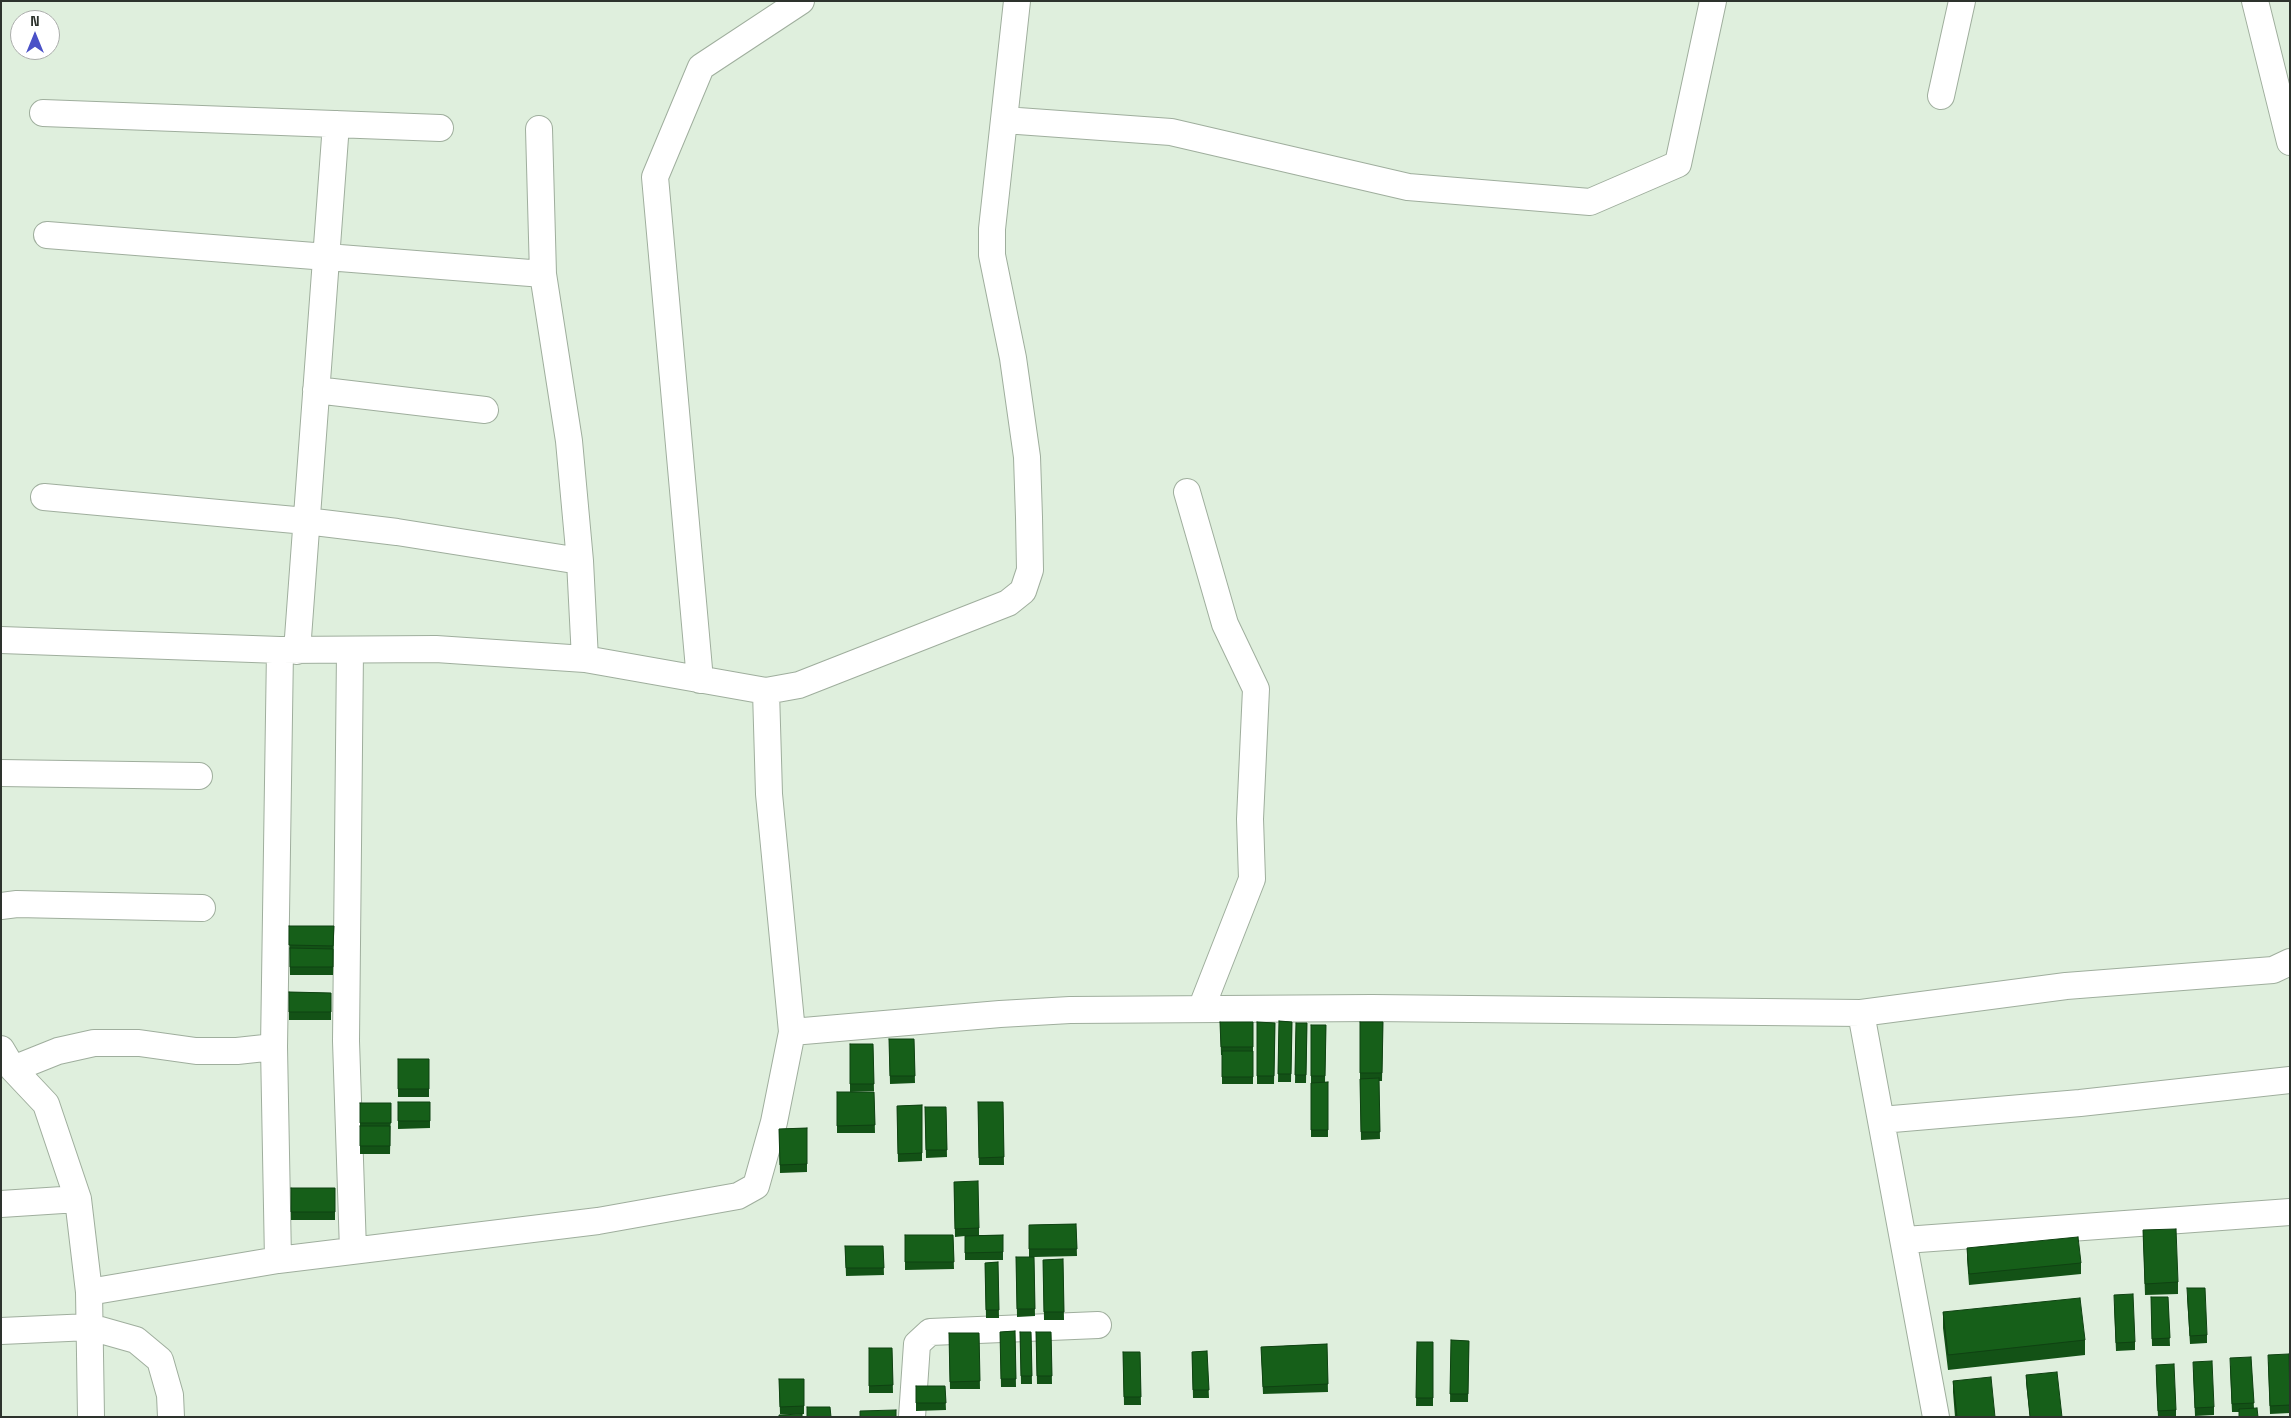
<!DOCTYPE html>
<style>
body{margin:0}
#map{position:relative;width:2291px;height:1418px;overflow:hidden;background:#dfefdd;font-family:"Space Grotesk",sans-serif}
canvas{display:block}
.frame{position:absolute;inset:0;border:2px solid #2d332d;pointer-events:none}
.north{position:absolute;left:10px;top:10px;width:50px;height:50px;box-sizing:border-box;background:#fff;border:1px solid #abadab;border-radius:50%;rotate:0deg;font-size:14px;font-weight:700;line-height:20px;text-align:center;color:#2d332d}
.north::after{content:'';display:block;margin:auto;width:18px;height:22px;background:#4a51c7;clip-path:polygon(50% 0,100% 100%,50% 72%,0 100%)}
</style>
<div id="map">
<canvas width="2291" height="1418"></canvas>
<div class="frame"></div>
<div class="north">N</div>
</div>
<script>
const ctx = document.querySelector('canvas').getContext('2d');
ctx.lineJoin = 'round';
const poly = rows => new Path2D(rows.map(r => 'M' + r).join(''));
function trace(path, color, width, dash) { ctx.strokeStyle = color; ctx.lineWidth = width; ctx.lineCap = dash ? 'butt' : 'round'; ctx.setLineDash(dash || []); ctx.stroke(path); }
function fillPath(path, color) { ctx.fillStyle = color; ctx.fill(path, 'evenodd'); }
const minor = poly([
 [2255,1,2290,142],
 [1941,96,1962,1],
 [43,113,440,128],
 [1004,120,1171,132,1408,187,1590,202,1678,164,1713,1],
 [539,129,543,274,569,441,580,561,585,659],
 [47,235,543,274],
 [316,390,485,410],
 [1187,492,1225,624,1256,689,1250,819,1252,879,1201,1009],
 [44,497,306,521,397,532,580,561],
 [1,640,280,650,436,649,585,659,766,691,799,685,1008,603,1023,591,1030,570,1029,517,1027,457,1013,358,992,255,992,229,1017,1],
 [297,651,336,124],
 [350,651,346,1041,353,1250],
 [700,680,655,177,701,67,801,1],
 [1,773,199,776],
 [1,906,17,904,202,908],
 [1861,1013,1936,1417],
 [792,1032,1000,1014,1070,1010,1372,1008,1861,1013,2066,986,2273,970,2290,962],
 [1,1049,13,1069,46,1104,78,1199,89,1292,91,1417],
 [13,1069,58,1051,94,1043,139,1043,196,1051,237,1051,274,1047],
 [1881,1120,2080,1103,2290,1080],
 [1,1204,78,1199],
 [1905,1240,2290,1212],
 [278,1260,274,1047,280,650],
 [89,1292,278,1260,598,1221,738,1196,756,1186,774,1122,792,1032,769,794,766,691],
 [1,1331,90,1327,136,1340,160,1360,170,1395,171,1417],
 [912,1417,917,1344,930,1332,1098,1325]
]);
trace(minor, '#9fae9d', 28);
trace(minor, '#fff', 26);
fillPath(poly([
 [289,926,334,926,333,975,290,975],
 [289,992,331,993,331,1020,289,1020],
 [1279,1021,1292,1022,1291,1082,1278,1082],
 [1220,1022,1253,1022,1253,1084,1222,1084,1222,1055,1221,1055],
 [1257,1022,1275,1023,1274,1084,1257,1084],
 [1360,1022,1383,1022,1382,1081,1379,1081,1380,1139,1361,1140,1360,1086],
 [1296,1023,1307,1023,1306,1083,1295,1083],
 [1311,1025,1326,1025,1325,1082,1328,1082,1328,1137,1311,1137],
 [889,1039,914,1039,915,1083,890,1084],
 [850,1044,873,1044,874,1091,850,1092],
 [398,1059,429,1059,429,1097,398,1097],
 [837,1092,874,1092,875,1133,837,1133],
 [398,1102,430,1102,430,1128,398,1129],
 [978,1102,1003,1102,1004,1165,979,1165],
 [360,1103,391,1103,390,1154,360,1154],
 [922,1105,922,1161,898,1162,897,1106],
 [925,1107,946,1107,947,1157,926,1158],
 [807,1128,807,1172,780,1173,779,1129],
 [954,1182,979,1228,979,1235,1003,1235,1003,1260,965,1260,965,1236,955,1237],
 [291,1188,335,1188,335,1220,291,1220],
 [1076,1224,1077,1256,1034,1257,1035,1316,1017,1317,1016,1257,1029,1257,1029,1225],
 [2143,1230,2178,1282,2178,1294,2145,1295],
 [905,1235,953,1235,954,1269,905,1270],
 [845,1246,883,1246,884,1275,846,1276],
 [1967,1248,2081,1263,2081,1274,1969,1285,1967,1259],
 [1063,1259,1064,1320,1044,1320,1043,1260],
 [998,1262,999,1318,986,1318,985,1263],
 [2187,1296,2207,1335,2207,1343,2190,1344],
 [2151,1297,2168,1297,2170,1346,2152,1346],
 [2114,1303,2135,1342,2135,1350,2116,1351],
 [1943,1312,2085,1340,2085,1355,1948,1370,1943,1328],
 [1015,1331,1016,1387,1001,1387,1000,1332],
 [1020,1332,1031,1332,1032,1384,1021,1384],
 [1036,1332,1051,1332,1052,1384,1037,1384],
 [949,1333,979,1333,980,1389,950,1389],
 [1451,1340,1469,1341,1468,1402,1450,1402],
 [1417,1342,1433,1342,1433,1406,1416,1406],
 [1327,1344,1328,1392,1263,1394,1261,1347],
 [869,1348,892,1348,893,1393,869,1393],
 [1207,1351,1209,1398,1193,1398,1192,1352],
 [1123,1352,1140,1352,1141,1405,1124,1405],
 [2251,1357,2254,1408,2258,1417,2239,1417,2239,1412,2232,1412,2230,1366],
 [2268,1362,2290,1366,2290,1413,2270,1414],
 [2193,1369,2214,1407,2214,1415,2195,1416],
 [2156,1372,2176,1410,2176,1417,2158,1417],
 [2026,1375,2062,1417,2030,1417,2026,1383],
 [779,1379,804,1379,804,1414,780,1414],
 [1953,1381,1995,1417,1955,1417,1953,1392],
 [916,1386,945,1386,946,1410,916,1411]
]), '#135216');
const building = poly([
 [289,926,334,926,333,946,289,945,289,926],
 [290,948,333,949,333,967,290,967,290,948],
 [289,992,331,993,331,1012,289,1012,289,992],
 [1279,1021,1292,1022,1291,1074,1278,1074,1279,1021],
 [1220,1022,1253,1022,1253,1047,1221,1047,1220,1022],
 [1257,1022,1275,1023,1274,1076,1257,1076,1257,1022],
 [1360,1022,1383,1022,1382,1073,1360,1073,1360,1022],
 [1296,1023,1307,1023,1306,1075,1295,1075,1296,1023],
 [1311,1025,1326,1025,1325,1076,1311,1076,1311,1025],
 [889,1039,914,1039,915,1076,890,1076,889,1039],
 [850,1044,873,1044,874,1084,850,1084,850,1044],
 [1222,1051,1253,1051,1253,1077,1222,1077,1222,1051],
 [398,1059,429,1059,429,1089,398,1089,398,1059],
 [1379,1078,1380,1132,1361,1132,1360,1079,1379,1078],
 [1328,1082,1328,1130,1311,1130,1311,1083,1328,1082],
 [837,1092,874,1092,875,1125,837,1126,837,1092],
 [398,1102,430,1102,430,1121,398,1121,398,1102],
 [978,1102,1003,1102,1004,1157,979,1158,978,1102],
 [360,1103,391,1103,391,1123,360,1123,360,1103],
 [922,1105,922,1153,898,1154,897,1106,922,1105],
 [925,1107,946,1107,947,1150,926,1150,925,1107],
 [360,1126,390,1126,390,1146,360,1146,360,1126],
 [807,1128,807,1164,780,1165,779,1129,807,1128],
 [978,1181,979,1228,955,1229,954,1182,978,1181],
 [291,1188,335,1188,335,1212,291,1212,291,1188],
 [1076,1224,1077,1249,1029,1249,1029,1225,1076,1224],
 [2176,1229,2178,1282,2145,1284,2143,1230,2176,1229],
 [905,1235,953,1235,954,1262,905,1262,905,1235],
 [1003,1235,1003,1252,965,1253,965,1236,1003,1235],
 [2078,1237,2081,1263,1969,1274,1967,1248,2078,1237],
 [845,1246,883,1246,884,1268,846,1268,845,1246],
 [1016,1257,1034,1257,1035,1309,1017,1309,1016,1257],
 [1063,1259,1064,1312,1044,1312,1043,1260,1063,1259],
 [998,1262,999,1310,986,1310,985,1263,998,1262],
 [2187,1288,2205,1288,2207,1335,2190,1336,2187,1288],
 [2133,1294,2135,1342,2116,1343,2114,1295,2133,1294],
 [2151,1297,2168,1297,2170,1338,2152,1339,2151,1297],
 [2080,1298,2085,1340,1948,1355,1943,1312,2080,1298],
 [1015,1331,1016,1379,1001,1379,1000,1332,1015,1331],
 [1020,1332,1031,1332,1032,1376,1021,1376,1020,1332],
 [1036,1332,1051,1332,1052,1376,1037,1376,1036,1332],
 [949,1333,979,1333,980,1381,950,1382,949,1333],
 [1451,1340,1469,1341,1468,1394,1450,1394,1451,1340],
 [1417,1342,1433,1342,1433,1398,1416,1398,1417,1342],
 [1327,1344,1328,1384,1263,1387,1261,1347,1327,1344],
 [869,1348,892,1348,893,1385,869,1386,869,1348],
 [1207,1351,1209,1390,1193,1390,1192,1352,1207,1351],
 [1123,1352,1140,1352,1141,1397,1124,1397,1123,1352],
 [2289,1354,2290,1405,2270,1406,2268,1355,2289,1354],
 [2251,1357,2254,1403,2232,1404,2230,1358,2251,1357],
 [2212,1361,2214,1407,2195,1408,2193,1362,2212,1361],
 [2174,1364,2176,1410,2158,1411,2156,1365,2174,1364],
 [2057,1372,2062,1417,2030,1417,2026,1375,2057,1372],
 [1991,1377,1995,1417,1957,1417,1953,1381,1991,1377],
 [779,1379,804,1379,804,1406,780,1407,779,1379],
 [916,1386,945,1386,946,1403,916,1403,916,1386],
 [807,1407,830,1407,831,1417,807,1417,807,1407],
 [2257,1408,2258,1417,2239,1417,2239,1409,2257,1408],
 [896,1410,896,1417,860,1417,860,1411,896,1410],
 [802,1414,802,1417,779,1417,779,1415,802,1414]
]);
fillPath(building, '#165f19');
trace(building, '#0f4212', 1);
</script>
